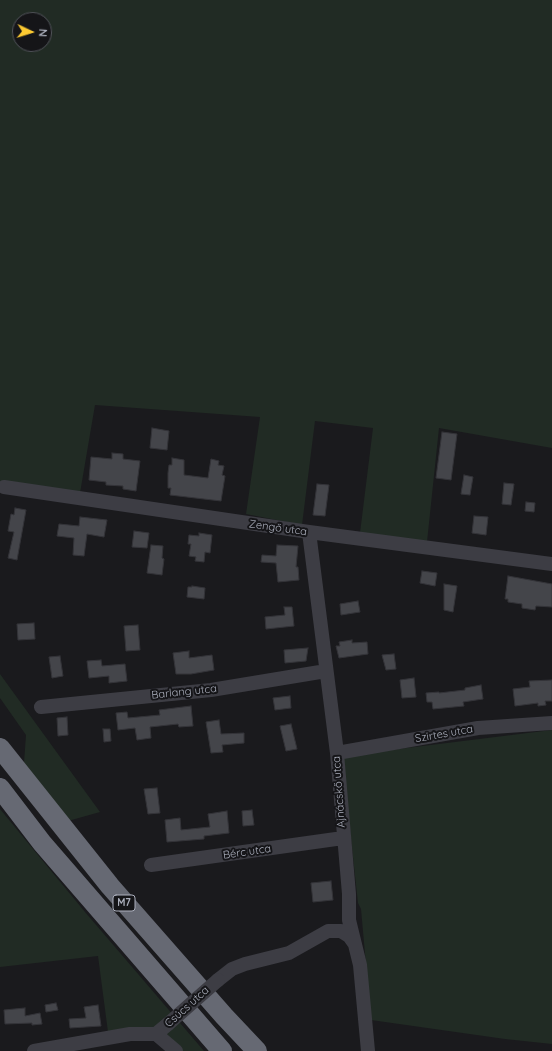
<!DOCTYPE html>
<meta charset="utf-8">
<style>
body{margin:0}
#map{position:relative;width:552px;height:1051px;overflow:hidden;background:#1a1a1d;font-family:Quicksand,sans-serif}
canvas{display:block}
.north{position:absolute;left:12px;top:12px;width:40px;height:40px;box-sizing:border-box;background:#151518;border:1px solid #51535a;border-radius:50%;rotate:94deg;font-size:11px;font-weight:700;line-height:16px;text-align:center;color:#acb0bd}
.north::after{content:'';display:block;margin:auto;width:14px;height:18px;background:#fdca32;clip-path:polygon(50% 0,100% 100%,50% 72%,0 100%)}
</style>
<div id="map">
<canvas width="552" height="1051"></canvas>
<div class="north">N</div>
</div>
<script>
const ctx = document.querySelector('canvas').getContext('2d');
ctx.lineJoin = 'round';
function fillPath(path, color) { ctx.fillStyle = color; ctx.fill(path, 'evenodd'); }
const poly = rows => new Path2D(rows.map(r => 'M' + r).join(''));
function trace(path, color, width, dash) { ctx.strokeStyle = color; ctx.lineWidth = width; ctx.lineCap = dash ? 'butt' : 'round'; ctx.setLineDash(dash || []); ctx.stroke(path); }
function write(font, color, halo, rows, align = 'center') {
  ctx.font = font + ' Quicksand,sans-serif'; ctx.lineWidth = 4; ctx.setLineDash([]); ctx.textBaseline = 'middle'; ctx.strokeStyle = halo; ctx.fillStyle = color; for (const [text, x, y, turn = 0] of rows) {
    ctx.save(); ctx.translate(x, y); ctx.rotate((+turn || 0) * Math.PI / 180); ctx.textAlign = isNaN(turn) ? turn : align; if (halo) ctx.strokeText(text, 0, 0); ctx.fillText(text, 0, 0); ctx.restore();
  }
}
fillPath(poly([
 [0,0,552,0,552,448,439,428,427,542,360,533,373,428,315,421,302,525,246,514,260,417,95,405,80,493,0,481],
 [20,20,44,20,44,44,20,44],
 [0,674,100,812,68,821,24,763,26,735,0,698],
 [552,730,552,1044,505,1039,371,1020,361,909,358,903,342,756],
 [0,809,85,912,204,1051,171,1051,157,1040,108,1032,98,956,0,967]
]), '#212b24');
const building = poly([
 [152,428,169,431,167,450,150,448,152,428],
 [442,432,457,434,451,480,436,478,442,432],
 [112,453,123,454,123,459,140,461,136,491,123,489,123,486,106,485,106,482,89,480,91,457,112,459,112,453],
 [172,458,184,460,184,475,208,478,211,459,219,461,218,465,224,466,222,475,225,476,221,501,170,495,171,488,168,488,168,473,169,465,172,465,172,458],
 [464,475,473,477,470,495,461,494,464,475],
 [504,483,514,484,511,505,502,504,504,483],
 [317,484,329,485,325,516,313,515,317,484],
 [526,502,535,503,534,512,525,511,526,502],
 [15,508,26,510,17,560,8,558,14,532,8,531,11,514,14,515,15,508],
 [474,516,488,517,486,535,472,533,474,516],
 [80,517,107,520,104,537,87,534,84,556,73,555,74,538,57,536,59,524,79,526,80,517],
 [134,531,149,533,147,548,132,547,134,531],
 [199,533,212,535,210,553,205,552,204,562,195,561,196,557,189,556,191,544,188,544,189,535,199,536,199,533],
 [151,545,163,546,162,558,164,559,162,575,147,573,151,545],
 [277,545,298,546,296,567,298,567,299,580,278,582,276,563,261,562,262,555,276,556,277,545],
 [422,571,437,573,435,586,420,583,422,571],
 [508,576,552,584,552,607,536,606,535,610,522,608,522,604,508,602,508,599,505,599,508,576],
 [444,584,457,586,453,612,444,610,444,584],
 [192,586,205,588,204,599,187,597,188,587,192,587,192,586],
 [358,601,360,612,341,615,340,604,358,601],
 [284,607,292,607,294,626,266,629,265,617,285,615,284,607],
 [34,623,35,639,18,640,17,624,34,623],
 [138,625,140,650,126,651,124,626,138,625],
 [352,640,352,643,367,642,368,654,339,658,336,646,340,646,339,642,352,640],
 [308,648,306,661,285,663,284,650,308,648],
 [189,651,189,658,212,655,214,670,191,674,176,674,173,653,189,651],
 [394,654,396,669,386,670,382,655,394,654],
 [60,656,63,676,52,678,49,657,60,656],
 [101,660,102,666,125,664,127,681,109,683,109,676,89,678,87,661,101,660],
 [414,678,416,697,402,698,400,680,414,678],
 [552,680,552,701,545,701,546,705,538,706,538,703,515,706,513,689,530,687,529,681,552,680],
 [481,685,483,699,463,702,464,706,433,709,432,702,427,702,426,693,439,692,439,693,465,690,465,688,481,685],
 [290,696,291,708,275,710,273,698,290,696],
 [191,706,193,726,179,727,178,724,150,727,151,738,137,740,135,728,118,730,116,713,127,712,128,718,160,715,159,710,191,706],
 [67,717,68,735,58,736,57,718,67,717],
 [219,720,221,734,244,733,244,743,222,745,223,752,211,753,206,722,219,720],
 [291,724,297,749,286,751,280,726,291,724],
 [103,729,110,729,111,741,104,742,103,729],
 [157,788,160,813,148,814,144,789,157,788],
 [252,810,254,825,243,826,242,811,252,810],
 [227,811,229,833,204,836,204,839,167,842,165,820,180,818,181,830,210,827,208,814,227,811],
 [331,881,333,900,313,902,311,883,331,881],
 [56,1003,58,1010,46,1012,45,1005,56,1003],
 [98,1005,101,1026,70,1028,69,1019,86,1018,84,1007,98,1005],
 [25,1008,25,1016,40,1013,42,1024,32,1025,32,1023,5,1024,4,1010,25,1008]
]);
fillPath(building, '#44454a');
trace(building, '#343439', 1);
trace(poly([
 [4,487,309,532,552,564],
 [309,532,337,753,349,894,349,920,360,965,368,1051],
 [41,707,211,690,326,671],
 [337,753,478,728,552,723],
 [151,865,343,838],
 [218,980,232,969,245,964,289,953,328,931,341,931,349,936,354,943],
 [156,1034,176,1051],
 [34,1051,130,1034,156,1034,168,1024]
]), '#3d3d44', 14);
trace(poly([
 [0,748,110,886,224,1016,257,1051],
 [0,788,42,843,222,1051]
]), '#666973', 20);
trace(poly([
 [168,1024,218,980]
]), '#3d3d44', 14);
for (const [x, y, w] of [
 [124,903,22]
]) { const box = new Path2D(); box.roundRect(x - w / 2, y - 8, w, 16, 3); ctx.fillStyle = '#151518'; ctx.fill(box); trace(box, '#acb0bd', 1); }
write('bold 10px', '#acb0bd', null, [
 ["M7",124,903]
]);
write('11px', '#acb0bd', '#151518', [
 ["Zengő utca",278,528,8],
 ["Barlang utca",184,692,-6],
 ["Szirtes utca",444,734,-10],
 ["Ajnácskő utca",339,792,-94],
 ["Bérc utca",247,852,-8],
 ["Csúcs utca",187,1007,-42]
]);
</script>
